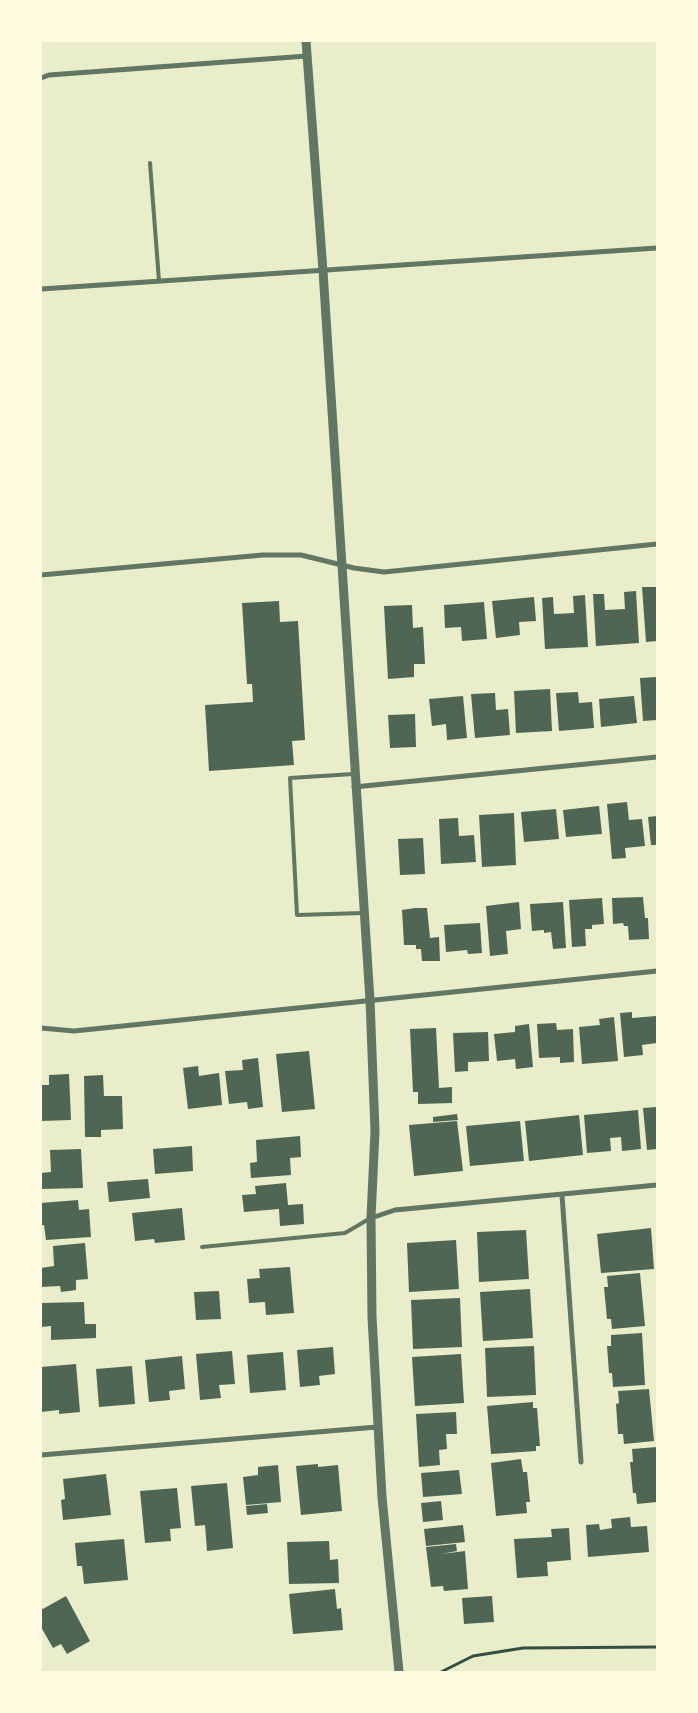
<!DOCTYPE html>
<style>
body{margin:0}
#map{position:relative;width:698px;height:1713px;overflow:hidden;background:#e9edc9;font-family:"IBM Plex Sans",sans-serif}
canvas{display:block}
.frame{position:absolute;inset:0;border:42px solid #fefae0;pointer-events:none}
</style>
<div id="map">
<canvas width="698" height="1713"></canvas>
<div class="frame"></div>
</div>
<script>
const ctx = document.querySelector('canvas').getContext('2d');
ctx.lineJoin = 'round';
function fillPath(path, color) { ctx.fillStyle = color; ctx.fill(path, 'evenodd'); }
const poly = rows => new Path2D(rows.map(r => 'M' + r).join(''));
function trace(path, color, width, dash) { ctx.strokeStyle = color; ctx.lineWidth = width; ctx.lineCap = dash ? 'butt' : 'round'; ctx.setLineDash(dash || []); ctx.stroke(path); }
fillPath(poly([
 [642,587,657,587,657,641,646,642],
 [636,591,639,643,596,646,593,594,604,594,605,610,625,609,624,592],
 [585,595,588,647,545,649,542,598,553,597,554,614,574,613,573,596],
 [534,597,536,621,519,622,520,635,496,638,492,601],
 [279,601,280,622,298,621,305,740,292,741,294,765,209,771,205,705,253,702,252,684,247,684,242,603],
 [484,602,487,639,462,641,461,627,445,628,444,605],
 [412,605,413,628,423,627,425,664,414,664,414,677,388,679,384,606],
 [657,677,657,720,643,721,640,678],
 [550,689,552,731,516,733,514,691],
 [578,692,579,703,592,702,594,728,559,731,556,693],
 [495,693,496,710,508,709,510,735,475,738,471,694],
 [463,696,467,738,447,740,446,724,432,726,429,699],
 [634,696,637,723,601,727,599,699],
 [415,714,416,747,390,748,388,715],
 [627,802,629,820,642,819,645,846,625,848,626,858,612,859,607,804],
 [599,806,602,834,566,837,563,810],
 [556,809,559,839,524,842,521,812],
 [514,813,516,865,482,867,479,815],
 [657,816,657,845,651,845,648,817],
 [458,818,459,836,474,835,476,862,441,864,439,819],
 [423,838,425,874,400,875,398,839],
 [643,897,645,918,648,918,649,939,629,940,628,926,624,926,623,923,613,924,612,898],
 [602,898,604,924,592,925,592,929,585,929,586,946,572,947,569,900],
 [519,902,521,929,506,931,508,954,490,956,486,906],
 [563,902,566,948,553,949,551,932,544,933,544,930,532,931,530,904],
 [415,908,427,908,430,938,439,937,440,961,422,961,421,949,416,949,416,945,404,945,402,910],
 [480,923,482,953,468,954,467,950,446,952,444,925],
 [632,1012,632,1018,656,1016,657,1043,642,1045,643,1055,624,1057,620,1013],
 [614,1017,618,1061,582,1064,579,1027,600,1025,599,1019],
 [556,1023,557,1030,573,1029,574,1062,560,1063,560,1057,539,1058,537,1024],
 [529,1024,533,1067,516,1069,515,1059,497,1061,494,1034,515,1032,515,1026],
 [436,1028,439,1088,452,1087,452,1103,418,1104,418,1092,413,1092,410,1029],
 [488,1032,489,1061,468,1062,468,1071,455,1072,453,1033],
 [309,1051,315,1109,282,1112,276,1054],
 [258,1058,263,1107,248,1109,247,1102,229,1104,225,1071,243,1070,242,1060],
 [198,1066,199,1076,219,1073,222,1105,188,1109,183,1068],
 [69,1074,71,1120,41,1121,41,1085,49,1085,49,1075],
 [103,1075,104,1096,122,1096,123,1129,101,1130,101,1137,85,1137,84,1076],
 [657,1107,657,1149,647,1150,643,1108],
 [638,1110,641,1149,622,1151,621,1137,610,1138,611,1151,587,1153,584,1115],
 [457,1114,458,1120,433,1122,433,1117],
 [579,1115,583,1155,529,1161,525,1121],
 [457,1121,463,1171,414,1176,409,1125],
 [520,1121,524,1161,470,1166,466,1126],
 [300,1136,301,1157,290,1158,291,1175,251,1178,250,1163,257,1162,256,1140],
 [192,1146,193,1171,155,1174,153,1149],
 [81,1149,83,1188,41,1189,41,1173,51,1172,50,1150],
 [148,1179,150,1198,109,1202,107,1182],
 [286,1183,288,1205,303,1204,304,1224,280,1226,279,1209,244,1212,242,1195,256,1194,255,1186],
 [78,1200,79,1210,89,1209,91,1237,46,1240,44,1225,41,1225,41,1203],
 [182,1208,185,1240,155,1243,154,1239,135,1241,132,1213],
 [651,1228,654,1269,601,1273,597,1234],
 [526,1230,529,1279,479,1282,477,1232],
 [456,1240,459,1289,409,1292,407,1243],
 [85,1243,88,1279,76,1280,76,1290,61,1292,60,1286,41,1287,41,1268,54,1266,53,1246],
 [290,1267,294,1313,266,1315,265,1302,249,1303,247,1279,260,1278,259,1269],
 [640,1273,645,1326,612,1329,611,1319,607,1319,604,1287,608,1287,607,1276],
 [530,1289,533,1338,483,1341,480,1292],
 [219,1291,221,1319,196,1320,194,1292],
 [460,1298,462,1347,413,1349,411,1300],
 [84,1302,85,1324,96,1324,96,1338,51,1340,51,1326,41,1327,41,1303],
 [642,1333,645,1385,613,1387,612,1373,609,1373,607,1346,611,1346,611,1335],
 [534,1346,536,1395,487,1397,485,1348],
 [333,1347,335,1374,319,1376,320,1385,300,1387,297,1350],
 [232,1351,235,1384,219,1385,221,1398,200,1400,196,1354],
 [283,1352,286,1390,250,1393,247,1355],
 [461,1354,464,1403,415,1406,412,1357],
 [182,1356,185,1389,169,1391,170,1400,149,1402,145,1360],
 [76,1364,80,1412,59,1414,59,1410,41,1412,41,1367],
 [132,1366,135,1404,99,1407,96,1369],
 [649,1389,654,1441,624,1444,623,1434,618,1434,616,1404,619,1403,618,1391],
 [533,1402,533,1408,537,1408,540,1446,536,1446,536,1451,491,1454,487,1406],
 [456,1412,457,1434,446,1434,447,1449,439,1450,440,1465,419,1467,416,1414],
 [657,1447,657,1502,637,1504,636,1493,633,1493,630,1462,633,1462,632,1449],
 [521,1459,523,1472,527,1472,530,1502,526,1502,527,1513,496,1516,491,1463],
 [318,1464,318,1467,338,1465,342,1511,301,1515,296,1466],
 [278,1465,281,1502,246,1505,243,1477,258,1475,258,1467],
 [459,1470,462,1494,423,1497,421,1473],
 [106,1474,111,1515,63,1520,61,1500,65,1499,63,1479],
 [227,1483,233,1548,207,1551,205,1525,195,1526,191,1486],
 [177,1488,181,1528,170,1529,171,1541,145,1543,140,1491],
 [441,1501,443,1520,423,1522,421,1503],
 [267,1504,268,1513,247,1515,246,1506],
 [630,1517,631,1527,647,1526,649,1552,588,1557,586,1525,599,1524,600,1530,612,1528,611,1519],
 [463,1525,465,1542,426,1546,424,1529],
 [569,1528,571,1560,547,1562,548,1576,517,1578,514,1539,552,1537,551,1529],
 [124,1539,128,1580,84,1584,82,1566,77,1566,75,1543],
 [329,1541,330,1560,338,1559,339,1583,289,1584,287,1542],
 [456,1544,457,1551,441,1554,465,1551,468,1589,444,1591,443,1586,431,1587,426,1547],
 [335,1589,337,1609,341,1608,343,1630,293,1634,289,1594],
 [66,1596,90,1641,67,1654,61,1644,53,1648,41,1627,41,1610],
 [492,1596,494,1622,464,1624,462,1598]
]), '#4f6655');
trace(poly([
 [441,1672,473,1656,523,1648,657,1647]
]), '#344e41', 3);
trace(poly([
 [150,163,159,281],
 [353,774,290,778,297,915,363,913],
 [202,1247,345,1233,369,1219]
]), '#617663', 4);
trace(poly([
 [41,78,49,75,307,56],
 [41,289,657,248],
 [41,575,263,555,301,555,354,568,384,572,657,544],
 [354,787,657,757],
 [41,1028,74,1031,657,971],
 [562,1195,581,1462],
 [371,1218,395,1210,657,1185],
 [41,1455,377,1427]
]), '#617663', 5);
trace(poly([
 [306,41,323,271,370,1000,375,1131,371,1218,372,1317,382,1497,399,1672]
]), '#617663', 9);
</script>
